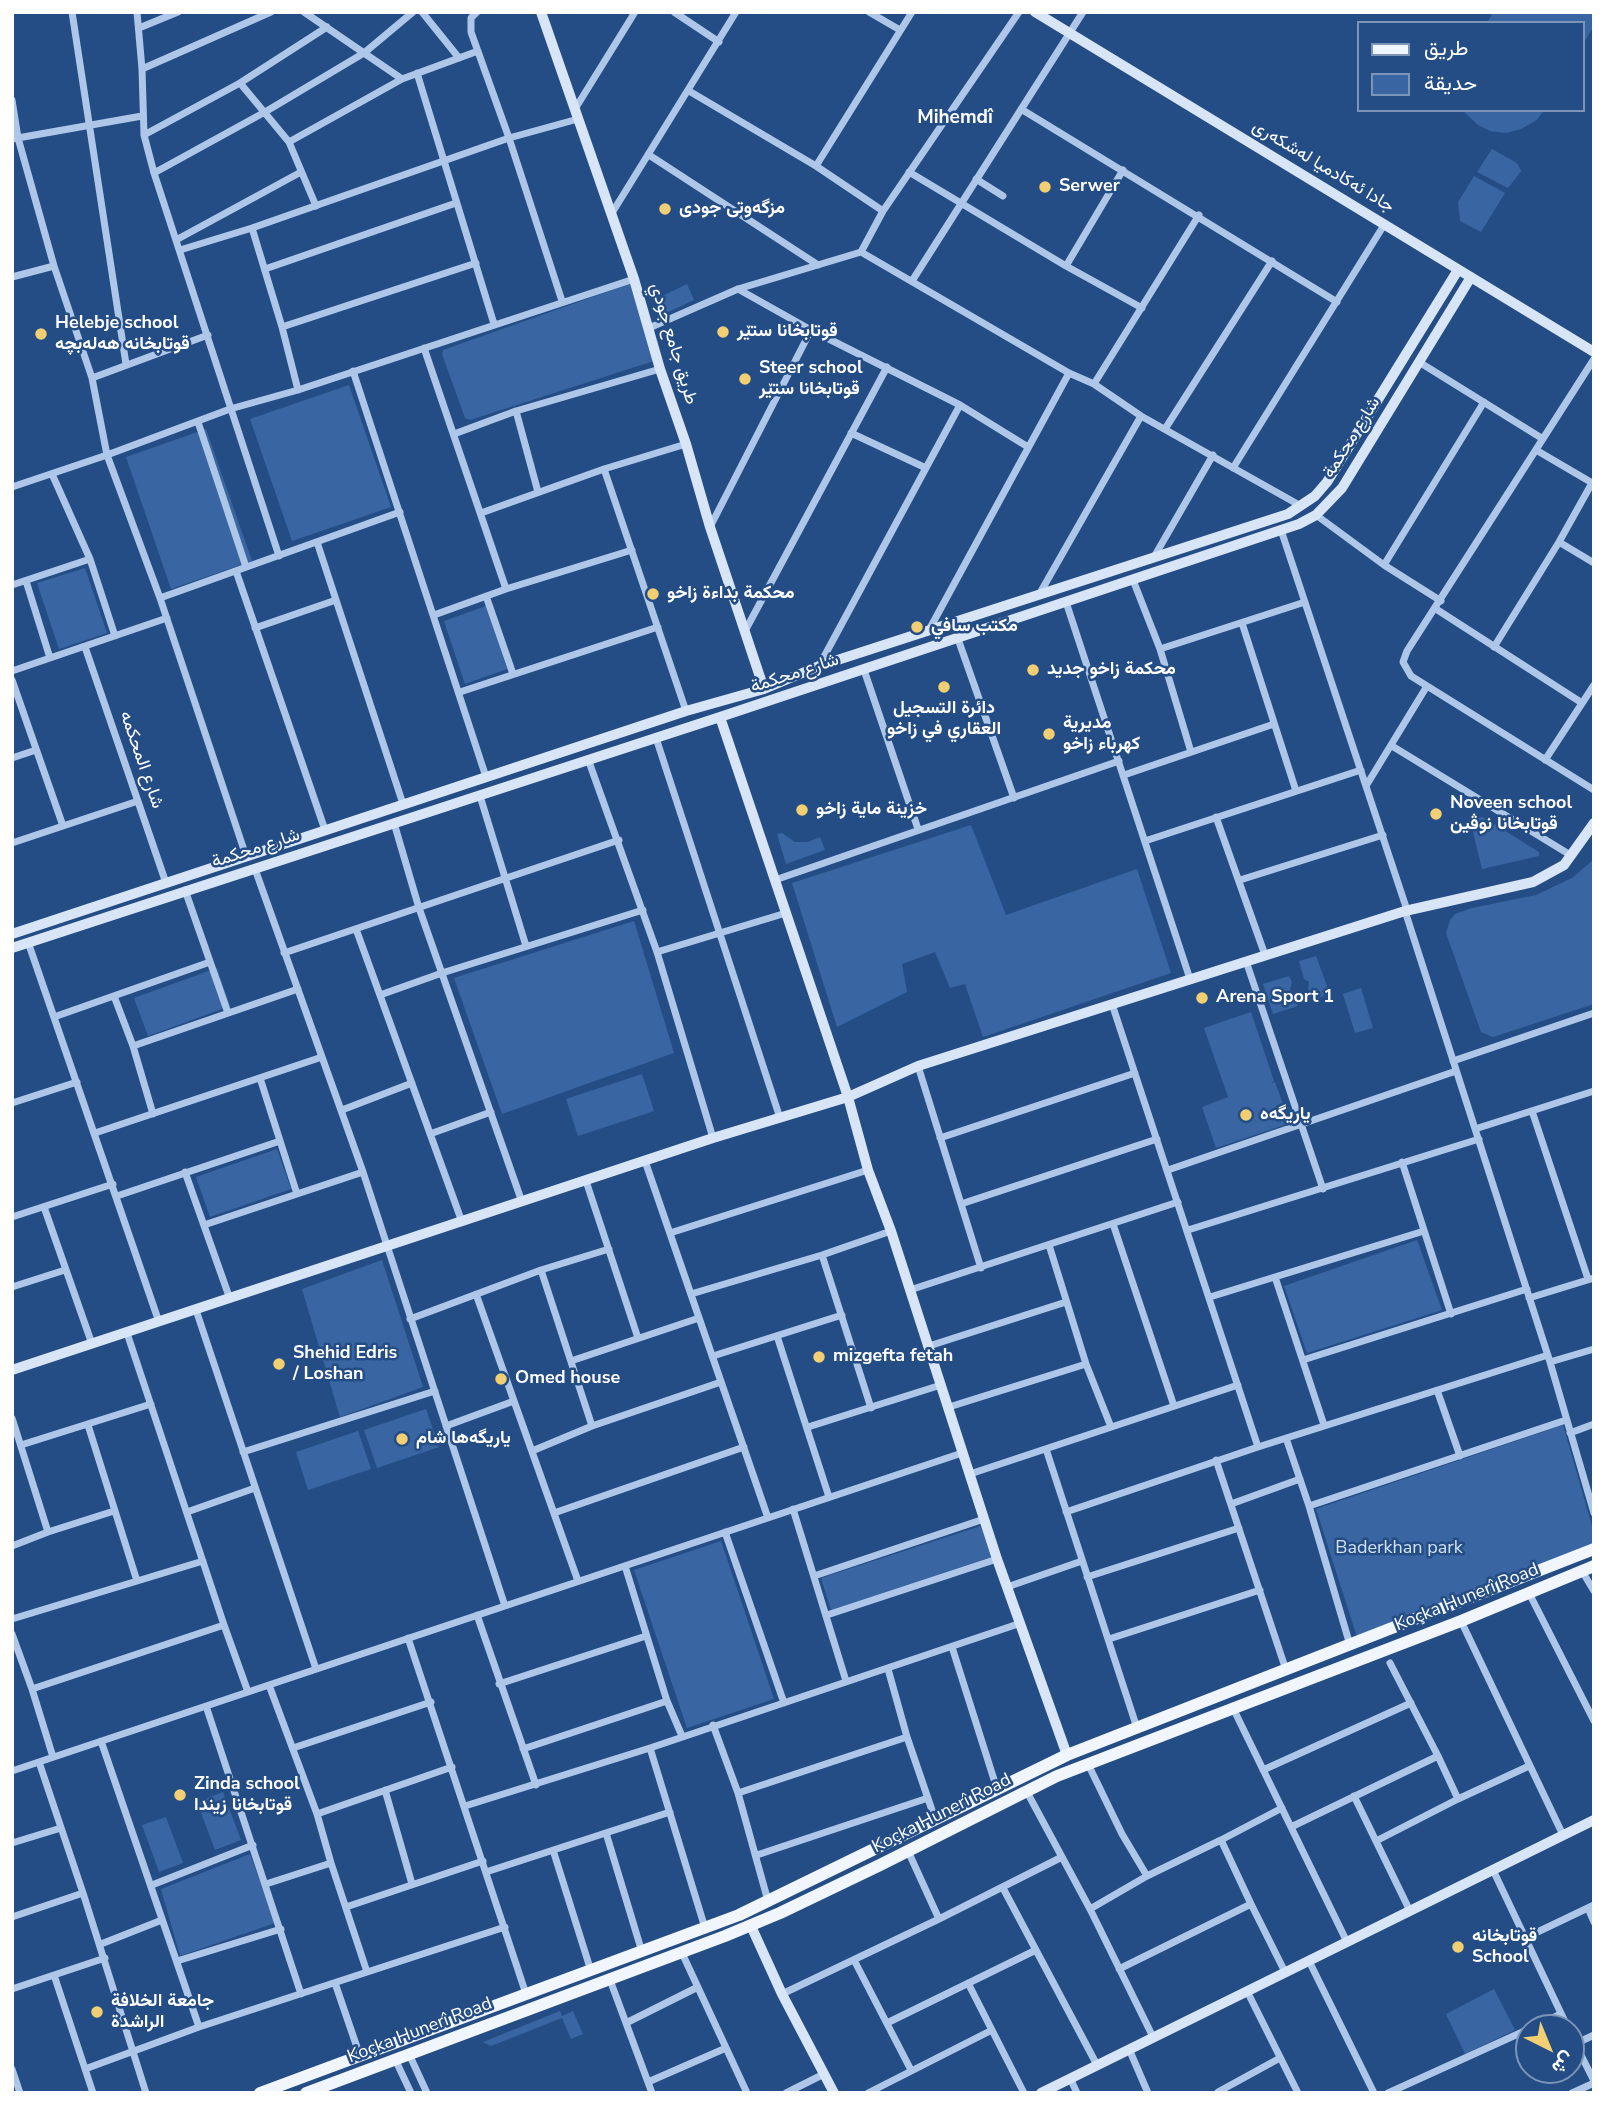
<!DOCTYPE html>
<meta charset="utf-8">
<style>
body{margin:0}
#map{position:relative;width:1606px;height:2105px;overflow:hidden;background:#244d85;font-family:"Nunito Sans",Vazirmatn,sans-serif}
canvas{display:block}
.frame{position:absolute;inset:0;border:14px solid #fff;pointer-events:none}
.legend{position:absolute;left:1357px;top:21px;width:228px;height:91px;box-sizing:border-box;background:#244d85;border:2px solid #7c94b6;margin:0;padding:9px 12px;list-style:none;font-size:21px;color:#fff}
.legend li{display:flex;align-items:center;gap:14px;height:35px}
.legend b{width:35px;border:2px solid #7c94b6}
.north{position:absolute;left:1515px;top:2014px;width:70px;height:70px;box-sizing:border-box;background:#244d85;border:2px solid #7c94b6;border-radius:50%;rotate:137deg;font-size:19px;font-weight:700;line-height:28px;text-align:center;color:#fff}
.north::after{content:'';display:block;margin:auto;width:24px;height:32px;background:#f2cf72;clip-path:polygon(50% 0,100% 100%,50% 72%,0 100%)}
</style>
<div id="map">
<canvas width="1606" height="2105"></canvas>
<div class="frame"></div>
<ul class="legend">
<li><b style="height:9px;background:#f1f5fe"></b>طريق</li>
<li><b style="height:19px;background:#3966a2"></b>حديقة</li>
</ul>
<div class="north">ش</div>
</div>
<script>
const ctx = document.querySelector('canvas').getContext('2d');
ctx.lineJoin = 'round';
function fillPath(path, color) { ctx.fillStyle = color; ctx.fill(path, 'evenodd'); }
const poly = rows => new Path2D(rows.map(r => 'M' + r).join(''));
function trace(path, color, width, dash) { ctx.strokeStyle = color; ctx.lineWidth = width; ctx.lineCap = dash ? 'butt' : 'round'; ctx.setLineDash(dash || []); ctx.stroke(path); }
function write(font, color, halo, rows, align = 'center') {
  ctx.font = font + ' "Nunito Sans",Vazirmatn,sans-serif'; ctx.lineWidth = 5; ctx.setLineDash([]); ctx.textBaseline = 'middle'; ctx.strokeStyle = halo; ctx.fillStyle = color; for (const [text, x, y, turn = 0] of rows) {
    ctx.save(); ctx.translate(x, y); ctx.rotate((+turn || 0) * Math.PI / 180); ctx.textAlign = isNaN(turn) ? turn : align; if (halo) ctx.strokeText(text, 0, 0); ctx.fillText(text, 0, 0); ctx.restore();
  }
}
fillPath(poly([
 [1493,12,1594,12,1594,26,1583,44,1583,23,1487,23],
 [1462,110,1544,110,1537,120,1521,129,1506,133,1490,131,1478,125],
 [1492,149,1517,163,1521,171,1508,188,1477,172],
 [1474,176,1505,193,1481,232,1460,221,1458,202],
 [629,284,635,286,657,360,470,420,465,418,442,354,443,350],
 [687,284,694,300,662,315,656,299],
 [349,385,391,507,292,541,250,419],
 [206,429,252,561,171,589,126,457],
 [85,568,107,633,59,649,37,583],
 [486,606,507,669,465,684,444,621],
 [1483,817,1539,852,1539,856,1482,869,1470,820],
 [971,825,1006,915,1137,869,1171,973,983,1037,965,984,950,988,935,952,902,964,907,992,837,1027,792,883],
 [782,833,795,842,808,842,820,837,825,850,786,864,777,834],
 [1594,859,1594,1004,1493,1037,1481,1032,1446,933,1450,920,1455,914,1472,908,1536,895,1572,878],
 [634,921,674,1053,502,1114,454,978],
 [1316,956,1330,994,1312,1000,1308,988,1309,982,1304,979,1299,961],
 [217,968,230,1006,148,1036,134,998],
 [1289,976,1292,982,1290,990,1295,996,1298,1006,1273,1014,1263,984],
 [1361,988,1373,1028,1355,1033,1343,994],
 [1251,1012,1274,1081,1271,1083,1275,1082,1290,1123,1216,1148,1202,1107,1228,1097,1204,1028],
 [642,1074,654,1111,578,1136,566,1099],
 [277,1149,291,1189,210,1217,196,1177],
 [1417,1240,1442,1310,1307,1353,1284,1286],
 [382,1260,423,1387,340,1417,302,1289],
 [426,1409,439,1447,377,1468,364,1430],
 [1563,1425,1594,1533,1594,1543,1357,1637,1316,1509],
 [358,1431,371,1469,308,1490,296,1452],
 [981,1526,991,1557,831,1610,821,1578],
 [721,1541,774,1699,687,1728,634,1570],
 [223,1792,241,1840,215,1850,197,1802],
 [166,1817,183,1863,159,1872,142,1825],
 [250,1854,275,1923,180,1956,161,1889],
 [1494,1989,1515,2030,1465,2054,1446,2014],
 [560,2011,562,2016,573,2011,583,2034,571,2039,562,2018,491,2046,483,2042]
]), '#3966a2');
trace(poly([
 [72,12,126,364],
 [137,12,142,69,144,135,154,173,279,556],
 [304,12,402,79],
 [422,12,459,58],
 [477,12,471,18,471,32,509,138,562,301],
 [674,12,719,42],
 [869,12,900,30],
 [139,28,178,12],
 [142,69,271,12],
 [417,73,494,324],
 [240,83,289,142,316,206],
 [689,91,816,166,883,211],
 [12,100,18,138,54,266,92,378,107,455,160,598,246,856],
 [575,109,635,12],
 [1021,109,1337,302],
 [144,135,240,83,327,27],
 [12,139,142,116],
 [289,142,402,79,478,51],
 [649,155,818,265],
 [816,166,912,12],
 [909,172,1066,266,1142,308],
 [154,173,265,112,364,53,413,12],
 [976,179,1003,196],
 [612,213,736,12],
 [252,228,282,327,298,390],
 [176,240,301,172],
 [180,250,252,228,509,138,578,119],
 [861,252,883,211,1019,12],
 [1066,266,1123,170],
 [265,269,456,203],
 [12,277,54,266],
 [912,281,1083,12],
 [738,289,811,330,960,405,1028,447],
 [282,327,476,263],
 [649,328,738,289,861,252,1069,373,1094,384,1141,416,1301,506],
 [424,348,506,589],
 [1594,359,1407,651,1403,662,1411,676,1594,790],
 [1419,362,1543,439],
 [353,371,486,777],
 [92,378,208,335],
 [1094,384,1199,215],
 [516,411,538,492],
 [198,422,246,567],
 [1165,429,1272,261],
 [851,433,926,468],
 [454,434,516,411,660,369],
 [1536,450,1594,484],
 [1233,468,1384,225],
 [604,469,686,711],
 [52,474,90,559,115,636],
 [12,487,107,455,230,409,298,390,634,279],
 [481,513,604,469,686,444],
 [1316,515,1384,565,1441,601],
 [710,527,811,330],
 [1281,530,1407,910],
 [317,542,403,804],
 [1559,542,1594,563],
 [1154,557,1213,455],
 [1384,565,1484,402],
 [236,571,325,830],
 [1133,580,1160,649,1191,752],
 [26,581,50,658],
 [12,585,90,559],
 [1040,593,1141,416],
 [486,596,513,674],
 [160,598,400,512],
 [1066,602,1190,979],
 [1436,609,1582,703],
 [434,615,506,589,632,550],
 [1242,623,1296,791],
 [255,628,336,600],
 [929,630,1069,373],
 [745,631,887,367],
 [958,639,1014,798],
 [85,647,166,883],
 [1494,647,1559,542,1592,483],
 [1160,649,1305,602],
 [819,666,960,405],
 [864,670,918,829],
 [12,671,167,618],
 [12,680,63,826],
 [460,692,658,627],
 [656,738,780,1118],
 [1392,746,1572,856],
 [12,758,36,750],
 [588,759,657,952,713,1138],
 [1545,760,1594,685],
 [1124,775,1274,724],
 [1366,786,1427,686],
 [480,796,526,946],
 [1216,817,1265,955],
 [394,823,419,908,522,1202],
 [1145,841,1361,770],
 [12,843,138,801],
 [255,869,363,1172,505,1606],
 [775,880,1119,761],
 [1240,880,1383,835],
 [185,890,228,1013],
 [1405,911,1550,1362,1594,1513],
 [356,929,462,1222],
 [28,942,159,1322],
 [657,952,786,913],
 [284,953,619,840],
 [1246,961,1323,1189],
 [380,995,442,973,643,910],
 [114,996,133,1046,153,1114],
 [1112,1004,1258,1447],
 [54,1017,210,962],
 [133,1046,298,989],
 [1453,1061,1594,1013],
 [918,1066,981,1268],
 [260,1078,297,1194],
 [12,1103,77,1082],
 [342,1110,412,1083],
 [1532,1111,1588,1279],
 [1475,1129,1594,1091],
 [95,1133,322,1057],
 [430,1134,491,1112],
 [940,1138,1135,1073],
 [645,1161,768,1518],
 [1402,1162,1451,1314],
 [1168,1170,1456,1071],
 [185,1172,230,1299],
 [586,1181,638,1338],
 [117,1196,280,1141],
 [961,1204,1157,1139],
 [44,1207,92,1344],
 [12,1217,113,1184],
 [1113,1224,1174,1406],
 [204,1225,363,1172],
 [1188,1230,1479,1139],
 [670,1233,868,1170],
 [1049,1245,1086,1364,1111,1427],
 [822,1255,871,1408],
 [541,1270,592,1426],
 [1275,1277,1324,1425],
 [12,1287,65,1270],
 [910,1290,1178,1202],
 [476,1294,578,1581],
 [691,1294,822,1255,891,1231],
 [1210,1297,1424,1231],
 [1529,1298,1594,1278],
 [196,1310,316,1669],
 [410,1319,541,1270,609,1249],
 [127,1333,224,1625,248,1692],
 [777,1336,829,1497],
 [929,1346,1066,1302],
 [713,1356,842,1315],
 [1303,1360,1527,1289],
 [571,1361,699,1318],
 [1550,1362,1594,1349],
 [1437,1390,1460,1456],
 [949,1407,1086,1364],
 [12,1418,48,1532],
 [88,1425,137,1581],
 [446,1426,514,1401],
 [808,1427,941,1385],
 [1570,1433,1594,1424],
 [1286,1438,1309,1506,1350,1645],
 [21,1445,151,1404],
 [1046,1449,1137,1728],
 [532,1451,592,1426,721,1382],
 [243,1452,435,1391],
 [1216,1460,1286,1670],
 [970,1474,1238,1385],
 [1231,1504,1300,1479],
 [1309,1506,1566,1420],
 [793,1509,846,1681],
 [187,1512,255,1488],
 [1066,1512,1258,1447,1548,1355],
 [554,1513,744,1447],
 [725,1532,784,1703],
 [12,1546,48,1532,114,1511],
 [625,1566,667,1701,682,1736],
 [1582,1571,1594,1591],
 [814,1576,984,1519],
 [1087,1577,1239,1528],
 [1007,1587,1082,1561],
 [1529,1593,1594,1721],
 [477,1615,536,1785],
 [827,1615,997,1559],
 [12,1619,203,1561],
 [1461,1621,1563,1835],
 [12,1634,32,1689,53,1757],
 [408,1638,526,1994],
 [1109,1639,1260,1590],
 [952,1647,997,1789],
 [1390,1663,1438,1756],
 [888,1669,907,1737,935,1819],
 [499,1684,646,1636],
 [269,1685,317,1814,331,1863,367,1972],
 [32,1689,224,1625],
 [206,1706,301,1994],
 [1233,1708,1347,1942],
 [713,1725,738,1793,768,1901],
 [101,1741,199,2027],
 [293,1748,431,1702],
 [650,1748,705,1928],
 [523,1749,667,1701],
 [1088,1764,1122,1834,1147,1876,1090,1909],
 [1263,1770,1411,1703],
 [12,1771,962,1453],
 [385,1790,412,1884],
 [1027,1792,1090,1909,1153,2037],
 [738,1793,907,1737],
 [1354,1796,1410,1911],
 [465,1806,650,1748,1021,1623],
 [317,1814,452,1767],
 [1291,1827,1438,1756,1458,1799,1529,1766],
 [606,1833,642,1952],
 [1376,1841,1458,1799],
 [12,1843,61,1828],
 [553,1850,591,1971],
 [908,1851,939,1919],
 [757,1855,928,1798],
 [1493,1870,1568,2028],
 [486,1872,670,1812],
 [1147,1876,1221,1840],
 [266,1884,331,1863],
 [152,1885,253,1845],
 [1003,1888,1097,2065],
 [83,1893,146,2093],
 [1251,1904,1285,1972],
 [346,1907,483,1861],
 [1588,1908,1594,1922],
 [12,1917,83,1893,39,1762],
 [1525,1938,1594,1905],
 [101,1944,162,1920],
 [682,1953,747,2093],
 [854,1960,911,2070],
 [177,1961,281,1929],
 [1309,1961,1374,2093],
 [1119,1969,1251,1904,1221,1840,1282,1808],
 [54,1975,93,2093],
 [610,1980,652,2093],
 [335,1983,360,2056],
 [968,1983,1024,2093],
 [12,1989,105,1958],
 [1247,1991,1298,2093],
 [782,1994,939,1919,1060,1858],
 [626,2023,698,1987],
 [887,2023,1036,1950],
 [1531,2028,1561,2014],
 [1571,2035,1594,2081],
 [1575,2044,1594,2035],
 [1129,2049,1148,2093],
 [409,2054,427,2093],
 [395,2059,411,2093],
 [12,2069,20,2093],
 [85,2069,199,2027,505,1927],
 [1070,2078,1077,2093],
 [648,2082,726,2048],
 [1218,2092,1280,2058],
 [786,2093,824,2074],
 [868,2093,992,2030],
 [1388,2093,1529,2029],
 [1572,2093,1594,2083]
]), '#aec7e8', 7);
trace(poly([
 [541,12,634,279,660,369,686,444,710,527,764,689],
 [1035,12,1594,352],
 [720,717,848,1097,868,1170,891,1231,997,1559,1067,1755],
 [12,934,686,711,764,689,819,666,1288,514,1315,496,1327,482,1458,270],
 [12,948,720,717,1299,524,1316,515,1342,488,1471,277],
 [12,1370,713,1138,848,1097,918,1066,1405,911,1533,882,1564,865,1594,823],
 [751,1926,782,1994,834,2093],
 [1041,2093,1594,1820]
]), '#d8e5f7', 10);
trace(poly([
 [260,2093,739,1915,1067,1755,1594,1549],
 [306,2093,725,1936,780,1913,880,1865,1057,1776,1461,1621,1594,1566]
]), '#f1f5fe', 12);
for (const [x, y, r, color] of [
 [1045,187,7,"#f2cf72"],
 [665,209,7,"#f2cf72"],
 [723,332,7,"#f2cf72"],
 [41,334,7,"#f2cf72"],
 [745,379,7,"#f2cf72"],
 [653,594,7,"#f2cf72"],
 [917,627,7,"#f2cf72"],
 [1033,670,7,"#f2cf72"],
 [944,687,7,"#f2cf72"],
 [1049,734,7,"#f2cf72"],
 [802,810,7,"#f2cf72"],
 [1436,814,7,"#f2cf72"],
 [1202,998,7,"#f2cf72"],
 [1246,1115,7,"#f2cf72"],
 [819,1357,7,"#f2cf72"],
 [279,1364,7,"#f2cf72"],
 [501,1379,7,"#f2cf72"],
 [402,1439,7,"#f2cf72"],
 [180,1795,7,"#f2cf72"],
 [1458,1947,7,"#f2cf72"],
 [97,2012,7,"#f2cf72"]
]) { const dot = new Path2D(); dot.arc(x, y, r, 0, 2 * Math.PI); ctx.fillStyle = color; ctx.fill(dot); trace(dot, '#244d85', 2.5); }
write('18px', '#fff', '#244d85', [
 ["جادا ئه‌كادميا له‌شكه‌رى",1323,167,31],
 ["طريق جامع جودي",673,344,73],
 ["شارع محكمة",1352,438,-58],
 ["شارع محكمة",795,674,-18],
 ["شارع المحكمه",141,760,71],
 ["شارع محكمة",256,849,-18],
 ["Koçka Hunerî Road",1467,1598,-22],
 ["Koçka Hunerî Road",942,1814,-27],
 ["Koçka Hunerî Road",420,2031,-21]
]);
write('bold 18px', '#fff', '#244d85', [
 ["Serwer",1059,187],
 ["مزگەوتی جودی",679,209],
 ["Helebje school",55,324],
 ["قوتابخانە هەلەبچە",55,345],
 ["قوتابخانا ستێر",737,332],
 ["Steer school",759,369],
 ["قوتابخانا ستێر",759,390],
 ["محكمة بداءة زاخو",667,594],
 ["مكتب سافي",931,627],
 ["محكمة زاخو جديد",1047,670],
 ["دائرة التسجيل",944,709,"center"],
 ["العقاري في زاخو",944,730,"center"],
 ["مديرية",1063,724],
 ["كهرباء زاخو",1063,745],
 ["Noveen school",1450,804],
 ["قوتابخانا نوڤين",1450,825],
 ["خزينة ماية زاخو",816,810],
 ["Arena Sport 1",1216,998],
 ["یاریگه‌ه",1260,1115],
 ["Shehid Edris",293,1354],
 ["/ Loshan",293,1375],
 ["mizgefta fetah",833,1357],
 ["Omed house",515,1379],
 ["ياريگه‌ها شام",416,1439],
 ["Zinda school",194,1785],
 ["قوتابخانا زیندا",194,1806],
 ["قوتابخانه‌",1472,1937],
 ["School",1472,1958],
 ["جامعة الخلافة",111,2002],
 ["الراشدة",111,2023]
], 'left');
write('18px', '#d2e2f6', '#244d85', [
 ["Baderkhan park",1399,1549]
]);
write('bold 19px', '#fff', '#244d85', [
 ["Mihemdî",955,118]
]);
</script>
